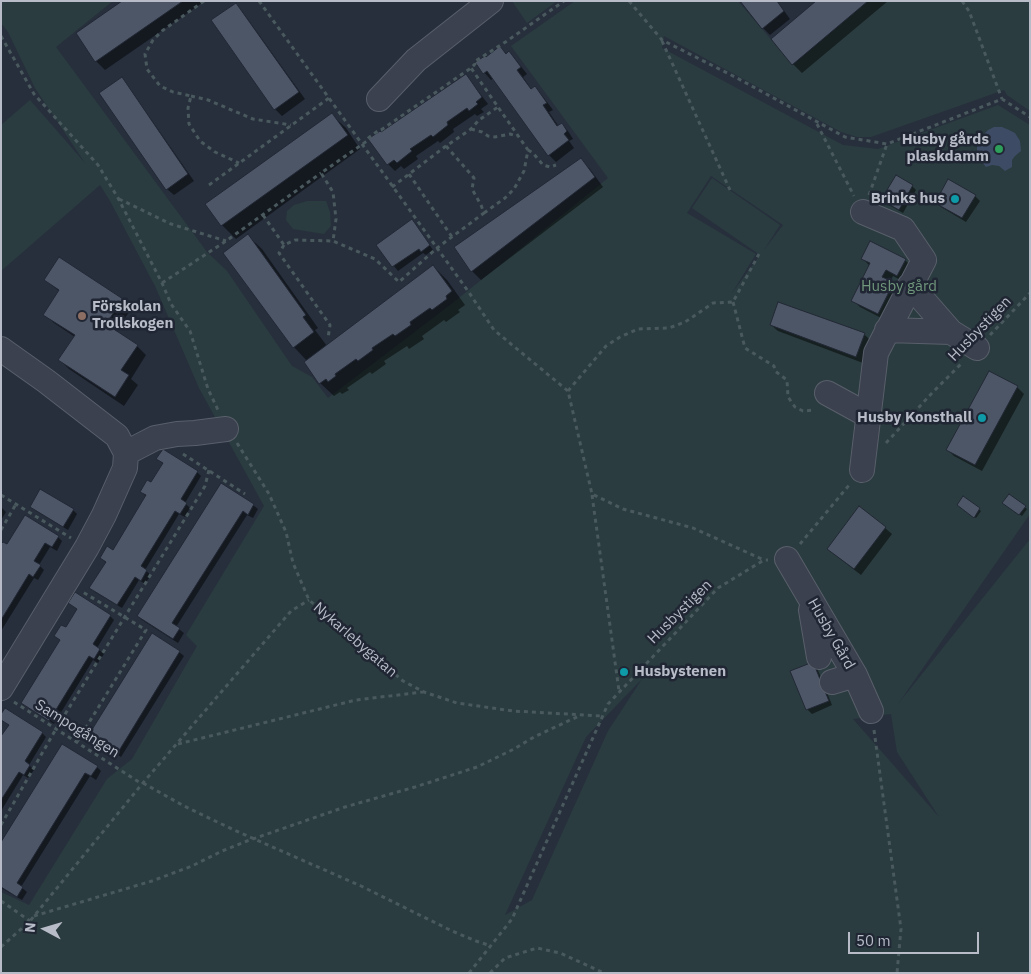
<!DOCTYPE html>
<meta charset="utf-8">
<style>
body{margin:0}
#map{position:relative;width:1031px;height:974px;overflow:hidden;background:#272f3d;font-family:"IBM Plex Sans",sans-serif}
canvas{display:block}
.frame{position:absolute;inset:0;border:2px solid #b7bcc8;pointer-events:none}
.north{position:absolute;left:20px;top:904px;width:50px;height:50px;-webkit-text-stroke:4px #202633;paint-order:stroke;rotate:276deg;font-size:14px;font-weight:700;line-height:20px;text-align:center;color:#b7bcc8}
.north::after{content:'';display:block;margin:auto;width:18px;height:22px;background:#b7bcc8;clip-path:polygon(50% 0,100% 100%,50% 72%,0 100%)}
.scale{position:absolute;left:848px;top:932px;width:131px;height:22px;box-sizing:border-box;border:2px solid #b7bcc8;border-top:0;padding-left:6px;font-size:15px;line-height:18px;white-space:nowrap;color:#b7bcc8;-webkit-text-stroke:4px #202633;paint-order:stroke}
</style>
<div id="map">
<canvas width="1031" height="974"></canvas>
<div class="frame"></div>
<div class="north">N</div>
<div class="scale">50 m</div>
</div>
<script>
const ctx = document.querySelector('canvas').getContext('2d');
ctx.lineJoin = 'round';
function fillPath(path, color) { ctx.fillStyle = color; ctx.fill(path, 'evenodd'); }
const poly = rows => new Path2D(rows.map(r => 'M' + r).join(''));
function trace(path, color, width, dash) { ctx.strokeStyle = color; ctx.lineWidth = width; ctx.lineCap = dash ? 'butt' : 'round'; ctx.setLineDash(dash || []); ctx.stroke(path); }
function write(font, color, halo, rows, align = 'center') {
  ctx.font = font + ' "IBM Plex Sans",sans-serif'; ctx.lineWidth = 5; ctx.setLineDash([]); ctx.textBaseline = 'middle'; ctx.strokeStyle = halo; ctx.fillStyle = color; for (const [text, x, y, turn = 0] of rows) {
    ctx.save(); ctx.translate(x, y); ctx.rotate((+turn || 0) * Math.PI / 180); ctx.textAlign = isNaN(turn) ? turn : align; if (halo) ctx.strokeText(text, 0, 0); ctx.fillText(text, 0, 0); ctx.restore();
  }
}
fillPath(poly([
 [1,1,113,1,56,47,207,252,227,271,292,366,312,377,328,398,455,301,608,178,511,46,575,1,738,1,793,65,868,1,1030,1,1030,111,1007,95,1004,90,871,137,857,137,841,132,664,36,662,48,843,145,878,149,998,105,1030,125,1030,514,898,704,1030,539,1030,973,1,973,1,892,29,905,107,779,132,759,197,646,186,635,264,506,199,388,155,286,110,201,100,185,1,271,1,125,30,100,85,163,35,88,8,32,1,23],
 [711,176,783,225,764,250,780,225,712,178,692,208,760,255,732,293,756,254,687,213],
 [642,679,608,731,532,900,505,915,586,737],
 [891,714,897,752,939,817,853,719],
 [512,1,557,1,527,23],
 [307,201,326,201,330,212,331,226,324,234,293,229,286,220,287,211,294,205]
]), '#2a3c3f');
fillPath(poly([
 [994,127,1002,127,1009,130,1015,133,1020,141,1021,151,1015,156,1012,160,1012,167,1005,171,999,166,992,165,986,167,977,156,977,147,979,139,988,130]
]), '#3e4b65');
fillPath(poly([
 [124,1,205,1,105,70,96,61],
 [777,1,790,19,770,35,763,28],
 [818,1,888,1,802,73,793,64],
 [236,4,242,11,305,99,282,116,275,109],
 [500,48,507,54,509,52,515,59,527,74,523,77,532,90,535,87,541,94,553,110,549,112,559,127,562,124,568,131,573,139,569,141,574,148,556,162,549,155,494,78,491,80,476,63,486,58],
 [466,76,472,83,488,104,481,109,484,112,477,116,475,114,453,129,454,132,440,143,438,141,416,156,418,159,404,169,401,166,395,171,388,164,370,139,381,134],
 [122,79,128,86,194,181,174,195,167,189],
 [332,115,346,128,360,149,236,239,222,225,207,204],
 [581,160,590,169,603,187,481,280,472,271],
 [949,181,975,196,980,201,966,222,941,207,936,203],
 [912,186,916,190,903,213,887,204,883,199],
 [416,225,433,250,426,255,423,253,398,271,377,245],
 [248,236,262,249,318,328,315,330,327,346,433,266,447,280,465,305,458,310,460,312,446,322,444,320,422,336,424,339,409,349,407,346,384,361,386,364,372,374,370,372,347,388,349,390,342,394,340,392,334,396,320,383,305,362,307,361,294,347],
 [862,258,905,260,912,267,904,282,893,276,890,282,893,284,900,290,885,320,860,307,853,300,869,265],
 [46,280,122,300,131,309,116,332,137,346,146,355,131,379,138,385,124,406,69,369,60,360,75,337,54,323,45,314,60,292],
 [771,325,864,334,871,341,863,363,778,331],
 [1017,387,1024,394,982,471,954,456,948,450],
 [158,459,197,472,201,476,185,503,190,508,185,517,179,514,145,570,151,575,145,584,139,580,122,608,95,592,91,588,106,563,101,558,113,551,146,497,142,492,152,484,163,464],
 [221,485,253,505,258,509,253,518,247,515,176,627,184,633,178,643,142,620,138,616],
 [1009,496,1027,509,1022,516,1006,505],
 [964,498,981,511,976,518,960,507],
 [1,507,6,512,1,520],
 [31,507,73,510,77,514,68,530,36,511],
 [885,528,892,534,861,575,835,555,829,549],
 [58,537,62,541,57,551,50,547,39,565,44,570,38,580,34,578,1,631,1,546],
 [69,603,110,616,114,620,97,648,104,654,98,663,93,660,54,724,27,707,22,703,61,641,56,636,66,629,78,610],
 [179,652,184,656,121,757,94,740,90,736],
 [813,663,817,668,832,705,812,714,807,709],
 [1,719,42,733,46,737,29,765,34,770,28,778,23,775,1,811,1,739,10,726],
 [63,745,97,767,101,771,96,780,90,776,21,887,27,892,22,900,1,888,1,845]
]), '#0007');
const building = poly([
 [122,1,183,1,95,62,76,33,122,1],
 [740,1,777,1,784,11,762,29,740,1],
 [816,1,868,1,792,65,771,39,816,1],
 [236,3,299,92,274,110,211,20,236,3],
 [500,46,506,54,509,51,521,67,517,70,531,89,535,86,547,103,543,105,557,126,562,123,567,131,564,134,569,140,548,156,487,71,483,74,475,62,485,56,486,57,500,46],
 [466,74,482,97,476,102,478,104,469,111,467,108,447,122,448,125,433,137,431,135,410,149,412,151,397,163,394,160,387,165,368,139,380,131,381,132,466,74],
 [122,77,188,174,166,190,99,93,122,77],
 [332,113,348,135,221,226,205,204,332,113],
 [581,158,595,177,471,272,454,247,581,158],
 [896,175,913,185,899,210,881,200,896,175],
 [948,179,976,195,962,218,935,203,948,179],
 [412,219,430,245,421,252,419,249,392,267,376,245,412,219],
 [248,234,306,315,303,317,314,332,293,348,223,253,248,234],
 [870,241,906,259,897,276,886,270,882,277,894,282,878,314,851,301,870,263,861,259,870,241],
 [59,257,123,299,106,324,138,345,121,370,129,375,115,397,58,360,75,335,43,315,59,290,44,280,59,257],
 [433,265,452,291,446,296,447,299,432,310,430,308,410,322,411,325,395,336,393,334,372,348,373,350,358,361,356,359,335,374,336,376,328,382,326,379,319,384,304,362,433,265],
 [778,302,865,333,856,357,770,325,778,302],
 [989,371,1018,386,975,465,946,450,989,371],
 [163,449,198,471,181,499,187,503,180,514,175,511,141,566,147,570,141,581,135,577,117,605,89,588,106,562,100,558,107,546,113,550,146,495,140,492,147,480,151,482,163,463,156,459,163,449],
 [221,483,254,504,248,515,243,511,172,623,180,628,173,639,137,616,221,483],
 [40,489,74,509,63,527,30,507,40,489],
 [1009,494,1026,506,1019,515,1002,503,1009,494],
 [963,496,980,508,974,518,957,505,963,496],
 [859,506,886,527,854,569,827,549,859,506],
 [25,515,59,536,52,547,45,543,34,561,41,565,33,577,29,574,1,620,1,544,3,542,7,544,25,515],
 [75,592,111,615,93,644,100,649,94,659,89,656,49,721,21,703,60,640,54,636,61,625,66,627,77,609,68,603,75,592],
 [152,633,180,651,117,754,88,736,152,633],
 [813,662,829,701,806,710,790,671,813,662],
 [5,708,43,732,25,761,30,765,24,775,19,772,1,800,1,736,9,725,1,720,1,714,5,708],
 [62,744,98,766,91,776,85,773,17,883,23,887,17,897,1,887,1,842,62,744]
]);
fillPath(building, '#4d5666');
trace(building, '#222835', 1);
const minor = poly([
 [379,99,416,60,491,1],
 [910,285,951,332,977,348],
 [887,330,951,332],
 [1,349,46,381,117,436,126,453,125,468,104,515,87,547,1,688],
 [827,393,869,416],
 [126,453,155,438,177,434,195,433,226,429],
 [862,470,876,353,924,260,903,229,863,212],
 [787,559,855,675,871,711],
 [811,610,819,657],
 [832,682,855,675]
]);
trace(minor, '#595f6b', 26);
trace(poly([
 [204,1,162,31,153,40,145,54,147,69,160,86,173,92,191,96,188,108,189,124,200,141,215,152,239,163],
 [259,1,468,291,494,330,568,391,592,494,623,509,693,528,764,560],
 [629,1,662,40,737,78,845,137,887,144,1002,99,1030,117],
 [962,1,969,11,1002,99],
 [1,36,34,94,98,165,118,198,162,283,171,304,190,331,208,389,218,410],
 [662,41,730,190],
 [191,96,208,100,253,119,291,125],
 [817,124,854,196],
 [471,129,482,132,488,136,495,137,510,134,517,136],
 [446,146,474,178,472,189,481,205,484,213,437,248,399,282,375,259,333,241,336,219,333,192,321,173,367,141,367,139,379,130,381,130,471,68,475,64,474,62,507,41,564,1],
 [528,150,533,153,543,165,550,167,556,165],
 [409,174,452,237],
 [209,185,329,98],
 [392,187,446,146,471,129,479,120,498,107,471,68],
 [869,195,887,144],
 [119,199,171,224,226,241],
 [484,213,505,198,514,189,524,171,528,150,498,107],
 [263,215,284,245,295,240,333,241],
 [284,245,279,253,330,325,328,338],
 [162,283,226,241,321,173],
 [733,302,745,348,774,366,775,371,787,380,788,397,795,407,803,411,815,410],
 [990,335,1030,293],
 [568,391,606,346,620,337,638,329,669,328,685,322,713,303,733,302,759,254],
 [237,443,269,494,286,532,293,563,309,600,403,681,424,692,457,703,513,711,602,716],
 [886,443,932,393,962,363],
 [183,454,245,494],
 [1,495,71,538],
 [592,495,619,691],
 [1,530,16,504],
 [800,544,850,484],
 [14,702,142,784],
 [874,730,901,929,897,973],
 [77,742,146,630,81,591],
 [178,744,356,700,423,692],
 [143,783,184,806,234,830,361,886,452,931,476,941,491,946],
 [1,825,56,729,205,486,209,470],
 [1,901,30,921],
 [34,916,152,881,192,866,222,851,247,841,345,807,415,787,477,767,514,749,534,737,581,715],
 [1,947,30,921,142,784,291,611,309,600],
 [469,973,512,919,608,704,718,588,764,560,768,560],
 [490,973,505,958,537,948,560,953,604,973]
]), '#49595d', 3, [4, 4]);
trace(minor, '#3b414e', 24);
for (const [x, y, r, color] of [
 [999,149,5,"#2e9e5b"],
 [955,199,5,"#0f9aa8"],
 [82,316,5,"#8d6e63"],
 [982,418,5,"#0f9aa8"],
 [624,672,5,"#0f9aa8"]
]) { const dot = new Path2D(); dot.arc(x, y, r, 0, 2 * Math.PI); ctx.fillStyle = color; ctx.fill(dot); trace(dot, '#202633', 2); }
write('bold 15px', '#b7bcc8', '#202633', [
 ["Husby gårds",989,140],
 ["plaskdamm",989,157],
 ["Brinks hus",945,199],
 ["Förskolan",92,307,"left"],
 ["Trollskogen",92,324,"left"],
 ["Husby Konsthall",972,418],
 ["Husbystenen",634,672,"left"]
], 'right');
write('15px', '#70977c', '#202633', [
 ["Husby gård",899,287]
]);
write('15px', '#b7bcc8', '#202633', [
 ["Husbystigen",980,329,-46],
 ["Husbystigen",680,612,-45],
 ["Husby Gård",831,634,60],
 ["Nykarlebygatan",355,640,41],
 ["Sampogången",77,729,32]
]);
</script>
